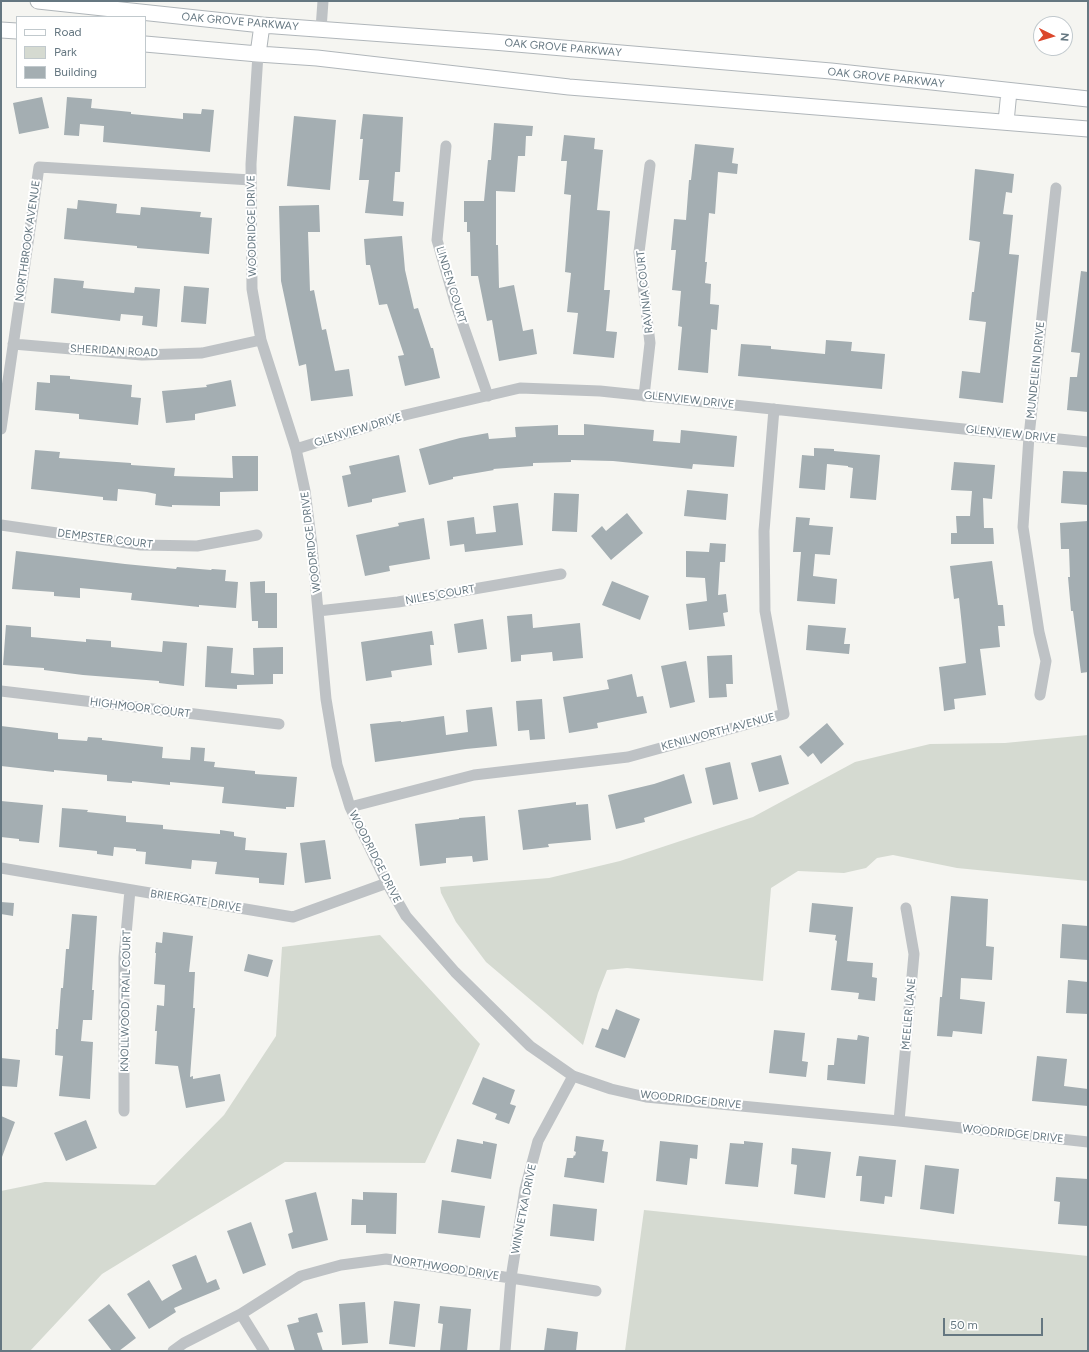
<!DOCTYPE html>
<style>
body{margin:0}
#map{position:relative;width:1089px;height:1352px;overflow:hidden;background:#f5f5f1;font-family:Figtree,sans-serif}
canvas{display:block}
.frame{position:absolute;inset:0;border:2px solid #657781;pointer-events:none}
.legend{position:absolute;left:16px;top:16px;width:130px;height:72px;box-sizing:border-box;background:#fff;border:1px solid #c1c9cd;margin:0;padding:5px 7px;list-style:none;font-size:12px;color:#657781}
.legend li{display:flex;align-items:center;gap:8px;height:20px}
.legend b{width:20px;border:1px solid #c1c9cd}
.north{position:absolute;left:1033px;top:16px;width:40px;height:40px;box-sizing:border-box;background:#fff;border:1px solid #c1c9cd;border-radius:50%;rotate:95deg;font-size:11px;font-weight:700;line-height:16px;text-align:center;color:#657781}
.north::after{content:'';display:block;margin:auto;width:14px;height:18px;background:#db472c;clip-path:polygon(50% 0,100% 100%,50% 72%,0 100%)}
.scale{position:absolute;left:943px;top:1318px;width:100px;height:18px;box-sizing:border-box;border:2px solid #657781;border-top:0;padding-left:5px;font-size:12px;line-height:14px;white-space:nowrap;color:#657781;-webkit-text-stroke:3px #fff;paint-order:stroke}
</style>
<div id="map">
<canvas width="1089" height="1352"></canvas>
<div class="frame"></div>
<ul class="legend">
<li><b style="height:5px;background:#fff"></b>Road</li>
<li><b style="height:11px;background:#d5dad1"></b>Park</li>
<li><b style="height:11px;background:#a4aeb2"></b>Building</li>
</ul>
<div class="north">N</div>
<div class="scale">50 m</div>
</div>
<script>
const ctx = document.querySelector('canvas').getContext('2d');
ctx.lineJoin = 'round';
function fillPath(path, color) { ctx.fillStyle = color; ctx.fill(path, 'evenodd'); }
const poly = rows => new Path2D(rows.map(r => 'M' + r).join(''));
function trace(path, color, width, dash) { ctx.strokeStyle = color; ctx.lineWidth = width; ctx.lineCap = dash ? 'butt' : 'round'; ctx.setLineDash(dash || []); ctx.stroke(path); }
function write(font, color, halo, rows, align = 'center') {
  ctx.font = font + ' Figtree,sans-serif'; ctx.lineWidth = 4; ctx.setLineDash([]); ctx.textBaseline = 'middle'; ctx.strokeStyle = halo; ctx.fillStyle = color; for (const [text, x, y, turn = 0] of rows) {
    ctx.save(); ctx.translate(x, y); ctx.rotate((+turn || 0) * Math.PI / 180); ctx.textAlign = isNaN(turn) ? turn : align; if (halo) ctx.strokeText(text, 0, 0); ctx.fillText(text, 0, 0); ctx.restore();
  }
}
fillPath(poly([
 [1088,735,1088,881,957,868,893,855,877,858,866,868,844,873,798,871,771,888,763,981,627,968,607,970,598,993,583,1045,545,1012,486,962,456,922,441,893,440,887,549,878,620,861,753,817,855,762,930,744,1005,743],
 [380,935,480,1044,425,1163,285,1162,102,1274,30,1351,1,1351,1,1191,45,1182,155,1185,224,1115,276,1036,282,947],
 [644,1210,1088,1256,1088,1351,625,1351]
]), '#d5dad1');
fillPath(poly([
 [42,97,49,128,19,134,13,103],
 [67,97,92,99,91,108,131,112,131,114,183,119,183,113,201,114,202,109,214,110,210,152,103,142,104,126,80,124,79,136,64,135],
 [363,114,403,117,400,172,395,172,393,201,404,202,403,216,365,213,369,180,359,180,363,139,360,139],
 [294,116,336,120,330,190,287,186],
 [494,123,533,126,532,136,526,136,525,156,518,156,515,192,496,191,496,245,498,245,499,288,514,285,523,331,533,329,537,354,499,361,492,320,487,321,478,276,471,276,470,232,467,232,467,222,464,222,464,201,484,201,488,160,491,160],
 [564,135,595,138,594,149,603,150,597,210,610,211,604,290,610,290,606,331,617,332,614,358,573,354,578,313,567,312,571,273,565,272,571,195,564,194,567,161,561,161],
 [695,144,734,148,732,163,738,164,737,174,718,172,715,214,709,213,705,262,707,262,705,283,711,284,710,304,719,305,717,330,711,329,708,373,678,370,682,327,678,326,681,291,672,290,676,250,671,250,674,219,686,220,689,180,691,180],
 [975,169,1014,174,1012,193,1006,192,1003,214,1013,215,1009,254,1019,255,1003,403,959,398,962,371,980,373,986,322,969,320,972,292,974,292,980,242,969,240],
 [78,200,117,204,116,213,140,215,141,207,201,212,200,217,212,218,209,254,137,248,137,246,64,239,67,208,77,209],
 [319,205,320,232,308,232,310,291,314,290,322,330,326,329,335,371,349,369,353,396,311,401,306,364,299,366,281,281,279,206],
 [402,236,405,270,414,309,418,308,431,348,433,348,440,378,405,386,398,356,404,355,387,304,379,305,370,265,366,265,364,239],
 [1081,271,1088,272,1088,412,1067,410,1070,377,1077,377,1080,353,1071,352],
 [54,278,84,281,83,288,134,293,135,287,160,289,157,327,142,325,143,316,121,314,120,321,51,313],
 [184,286,209,288,206,324,181,322],
 [826,340,852,342,851,351,885,354,882,389,738,376,741,344,771,346,771,349,825,354],
 [50,375,70,376,70,379,132,385,131,397,141,398,138,425,79,419,79,414,35,410,37,382,50,383],
 [231,380,236,406,195,414,195,420,166,423,162,391,207,387,206,385],
 [584,424,654,430,653,441,680,443,681,430,737,436,734,467,693,464,692,469,613,461,571,460,571,462,533,463,533,466,493,469,494,470,453,477,453,479,429,485,419,449,460,438,488,433,489,439,516,437,515,427,558,425,558,435,584,435],
 [814,448,834,449,834,451,880,455,876,500,850,498,853,468,848,467,848,466,827,464,825,490,799,488,802,455,814,456],
 [35,450,60,452,59,458,131,463,131,465,175,468,174,476,233,478,232,456,258,456,258,491,220,492,220,506,172,505,172,507,155,505,156,494,147,492,118,489,117,501,103,500,103,497,31,489],
 [399,455,406,492,372,499,372,502,348,507,342,476,351,474,349,466],
 [954,462,995,465,992,499,983,498,984,528,993,528,994,544,951,544,951,533,957,533,956,516,970,516,972,491,951,490],
 [1063,471,1088,472,1088,505,1061,503],
 [687,490,728,494,726,520,684,516],
 [554,493,579,494,577,532,552,531],
 [518,503,523,545,465,552,464,544,450,546,447,521,474,517,476,534,496,532,493,506],
 [627,513,643,533,611,560,591,536,602,526,606,531],
 [796,517,810,518,809,525,833,527,830,555,815,554,813,576,837,579,835,604,797,601,801,552,793,552],
 [424,518,430,559,389,566,390,571,365,576,356,535,399,526,398,523],
 [1088,521,1088,672,1081,673,1073,611,1071,611,1068,577,1070,577,1069,549,1061,549,1060,523],
 [710,543,726,544,725,562,720,562,718,595,726,594,728,612,723,613,725,626,689,630,686,604,707,601,705,578,686,577,686,551,709,552],
 [16,551,125,564,176,569,177,567,211,570,212,569,226,570,225,581,238,582,236,608,199,605,199,607,131,600,132,593,80,588,80,598,54,596,54,592,12,589],
 [992,561,998,605,1003,605,1005,626,998,626,1000,647,980,649,986,695,954,699,955,709,944,711,939,667,966,663,959,598,954,599,950,566],
 [265,581,265,593,277,593,277,628,258,628,258,621,252,621,250,582],
 [612,581,649,596,640,620,602,605],
 [532,614,533,628,580,623,583,658,553,661,552,652,521,655,521,661,511,662,507,616],
 [483,619,487,649,458,653,454,624],
 [6,625,31,627,31,637,86,642,86,639,111,641,111,647,162,652,163,641,187,643,184,686,159,683,159,681,83,675,44,670,44,668,3,665],
 [808,625,846,628,844,644,850,644,849,654,806,650],
 [432,631,434,645,430,645,432,665,391,671,392,677,366,681,361,642],
 [207,646,233,648,231,673,254,675,253,648,283,647,283,674,273,674,273,684,237,685,237,689,205,687],
 [732,655,733,684,726,684,727,697,709,698,707,656],
 [686,661,695,702,670,708,661,666],
 [632,674,637,697,643,696,647,713,597,723,598,728,569,733,563,697,609,689,607,680],
 [542,699,545,739,530,740,529,730,518,731,516,701],
 [492,707,497,746,466,749,375,762,370,724,401,721,401,722,444,716,446,735,468,732,466,710],
 [827,723,844,744,821,764,813,753,808,757,799,747],
 [1,726,58,733,58,739,87,741,88,737,102,738,102,740,163,747,162,758,190,760,191,747,205,748,204,761,215,762,214,767,255,771,255,774,297,777,294,807,286,807,286,809,222,803,224,787,170,782,170,785,132,781,132,783,107,781,107,775,54,770,54,772,1,766],
 [781,755,789,784,759,792,751,763],
 [730,762,738,799,713,805,705,768],
 [684,774,692,803,644,818,645,822,616,829,608,795,654,784],
 [1,801,43,805,39,843,19,841,19,839,1,837],
 [576,802,576,805,588,804,591,840,548,844,549,847,523,850,518,810],
 [62,808,88,810,87,812,126,816,126,822,163,825,163,829,220,834,220,830,234,832,234,836,246,838,245,850,287,853,284,885,259,883,259,878,215,874,217,862,192,860,191,869,145,864,146,852,136,851,136,849,114,847,113,856,97,854,97,851,59,847],
 [485,816,488,860,473,862,472,856,446,858,446,863,420,866,415,824,459,819,459,818],
 [325,840,331,879,305,883,300,843],
 [951,896,988,899,986,946,994,947,992,980,961,978,960,999,985,1002,982,1034,953,1031,952,1037,937,1036,940,997,942,997],
 [1,902,14,903,13,916,1,914],
 [812,903,853,907,847,961,873,963,872,977,877,978,875,1001,858,999,859,993,831,990,837,941,835,940,836,935,809,932],
 [72,914,97,916,92,990,94,990,92,1020,83,1020,81,1041,93,1042,90,1099,59,1096,63,1056,55,1055,56,1029,58,1029,61,988,63,988,66,949,69,949],
 [1062,924,1088,926,1088,960,1060,958],
 [163,932,193,936,189,972,195,972,193,1008,195,1008,190,1077,193,1076,193,1079,220,1074,225,1101,186,1108,178,1066,155,1064,157,1031,155,1031,157,1005,164,1006,165,985,154,984,156,953,155,953,156,942,162,943],
 [248,954,273,960,268,977,244,971],
 [1068,980,1088,982,1088,1014,1066,1013],
 [616,1009,640,1019,625,1058,595,1047,602,1028,608,1030],
 [774,1030,805,1033,802,1061,808,1062,806,1077,769,1073],
 [858,1035,869,1037,865,1084,827,1080,828,1065,834,1065,837,1038,857,1040],
 [1037,1056,1067,1059,1064,1086,1088,1089,1088,1106,1032,1101],
 [1,1058,20,1060,17,1087,1,1086],
 [483,1077,515,1090,510,1104,516,1106,509,1124,495,1119,497,1114,472,1104],
 [1,1116,15,1122,2,1157,1,1157],
 [86,1120,97,1148,66,1161,54,1133],
 [576,1136,604,1140,602,1151,608,1152,604,1183,564,1177,567,1158,573,1158,574,1155,575,1156,576,1152,574,1151],
 [457,1139,483,1144,483,1141,497,1144,491,1179,451,1172],
 [660,1141,698,1145,697,1159,690,1158,687,1185,656,1181],
 [744,1141,763,1143,758,1187,725,1184,730,1143,744,1144],
 [792,1148,831,1152,825,1198,794,1194,797,1165,791,1164],
 [859,1156,896,1160,892,1197,885,1196,884,1204,860,1201,862,1176,856,1176],
 [925,1165,959,1169,954,1214,920,1209],
 [1056,1177,1088,1179,1088,1226,1058,1224,1060,1202,1054,1201],
 [316,1192,328,1240,292,1249,288,1234,293,1232,285,1200],
 [363,1192,397,1193,396,1234,366,1233,366,1225,351,1225,352,1199,363,1200],
 [442,1200,485,1206,480,1238,438,1233],
 [553,1204,597,1209,594,1241,550,1236],
 [251,1222,266,1265,243,1274,227,1231],
 [196,1255,207,1283,216,1279,220,1289,174,1308,176,1312,149,1329,127,1294,149,1280,162,1301,182,1289,172,1265],
 [394,1301,420,1304,415,1347,389,1344],
 [365,1302,368,1343,342,1345,339,1304],
 [109,1304,136,1338,119,1351,112,1351,88,1320],
 [440,1306,471,1309,467,1351,440,1351,443,1324,438,1323],
 [317,1313,323,1332,317,1333,323,1351,295,1351,287,1325,299,1322,298,1318],
 [547,1328,578,1332,576,1351,544,1351]
]), '#a4aeb2');
const secondary = poly([
 [38,1,262,25,493,42,831,71,1088,99],
 [1,30,17,31],
 [145,44,258,54,317,58,569,87,1088,129],
 [258,54,262,25],
 [1006,122,1009,91]
]);
trace(secondary, '#b0b6ba', 17);
trace(poly([
 [321,29,323,1],
 [258,54,251,164,252,289,261,340,296,449,305,491,312,546,326,699,337,765,350,807,387,883,406,916,455,972,530,1046,573,1076,611,1089,646,1097,899,1121,1088,1142],
 [446,146,437,240,455,302,488,396],
 [13,344,142,355,202,353,261,340],
 [644,396,650,343,639,252,650,165],
 [1,429,39,167,251,180],
 [296,449,405,415,520,388,600,391,1088,442],
 [1,525,141,545,197,546,257,535],
 [318,611,398,602,561,574],
 [1,691,279,724],
 [1040,695,1046,661,1039,632,1023,527,1029,436,1056,188],
 [350,807,474,775,628,757,784,714,765,611,764,531,774,409],
 [1,868,293,917,387,883],
 [124,1111,124,957,130,890],
 [899,1121,914,954,906,908],
 [241,1314,264,1351],
 [173,1351,184,1343,241,1314,301,1276,341,1265,386,1259,596,1291],
 [505,1351,511,1278,525,1189,538,1141,573,1076]
]), '#bec2c5', 11);
trace(secondary, '#fff', 15);
write('11px', '#657781', '#fff', [
 ["OAK GROVE PARKWAY",240,22,5],
 ["OAK GROVE PARKWAY",563,48,5],
 ["OAK GROVE PARKWAY",886,78,6],
 ["WOODRIDGE DRIVE",252,226,-91],
 ["NORTHBROOK AVENUE",28,241,-82],
 ["LINDEN COURT",451,285,73],
 ["RAVINIA COURT",645,292,-96],
 ["SHERIDAN ROAD",114,351,3],
 ["MUNDELEIN DRIVE",1036,370,-84],
 ["GLENVIEW DRIVE",689,400,6],
 ["GLENVIEW DRIVE",358,430,-17],
 ["GLENVIEW DRIVE",1011,434,6],
 ["DEMPSTER COURT",105,539,7],
 ["WOODRIDGE DRIVE",311,542,-97],
 ["NILES COURT",440,595,-10],
 ["HIGHMOOR COURT",140,708,7],
 ["KENILWORTH AVENUE",718,732,-15],
 ["WOODRIDGE DRIVE",375,857,63],
 ["BRIERGATE DRIVE",196,901,9],
 ["KNOLLWOOD TRAIL COURT",126,1001,-89],
 ["MEELER LANE",909,1014,-85],
 ["WOODRIDGE DRIVE",691,1100,6],
 ["WOODRIDGE DRIVE",1013,1134,6],
 ["WINNETKA DRIVE",524,1209,-79],
 ["NORTHWOOD DRIVE",446,1268,9]
]);
</script>
